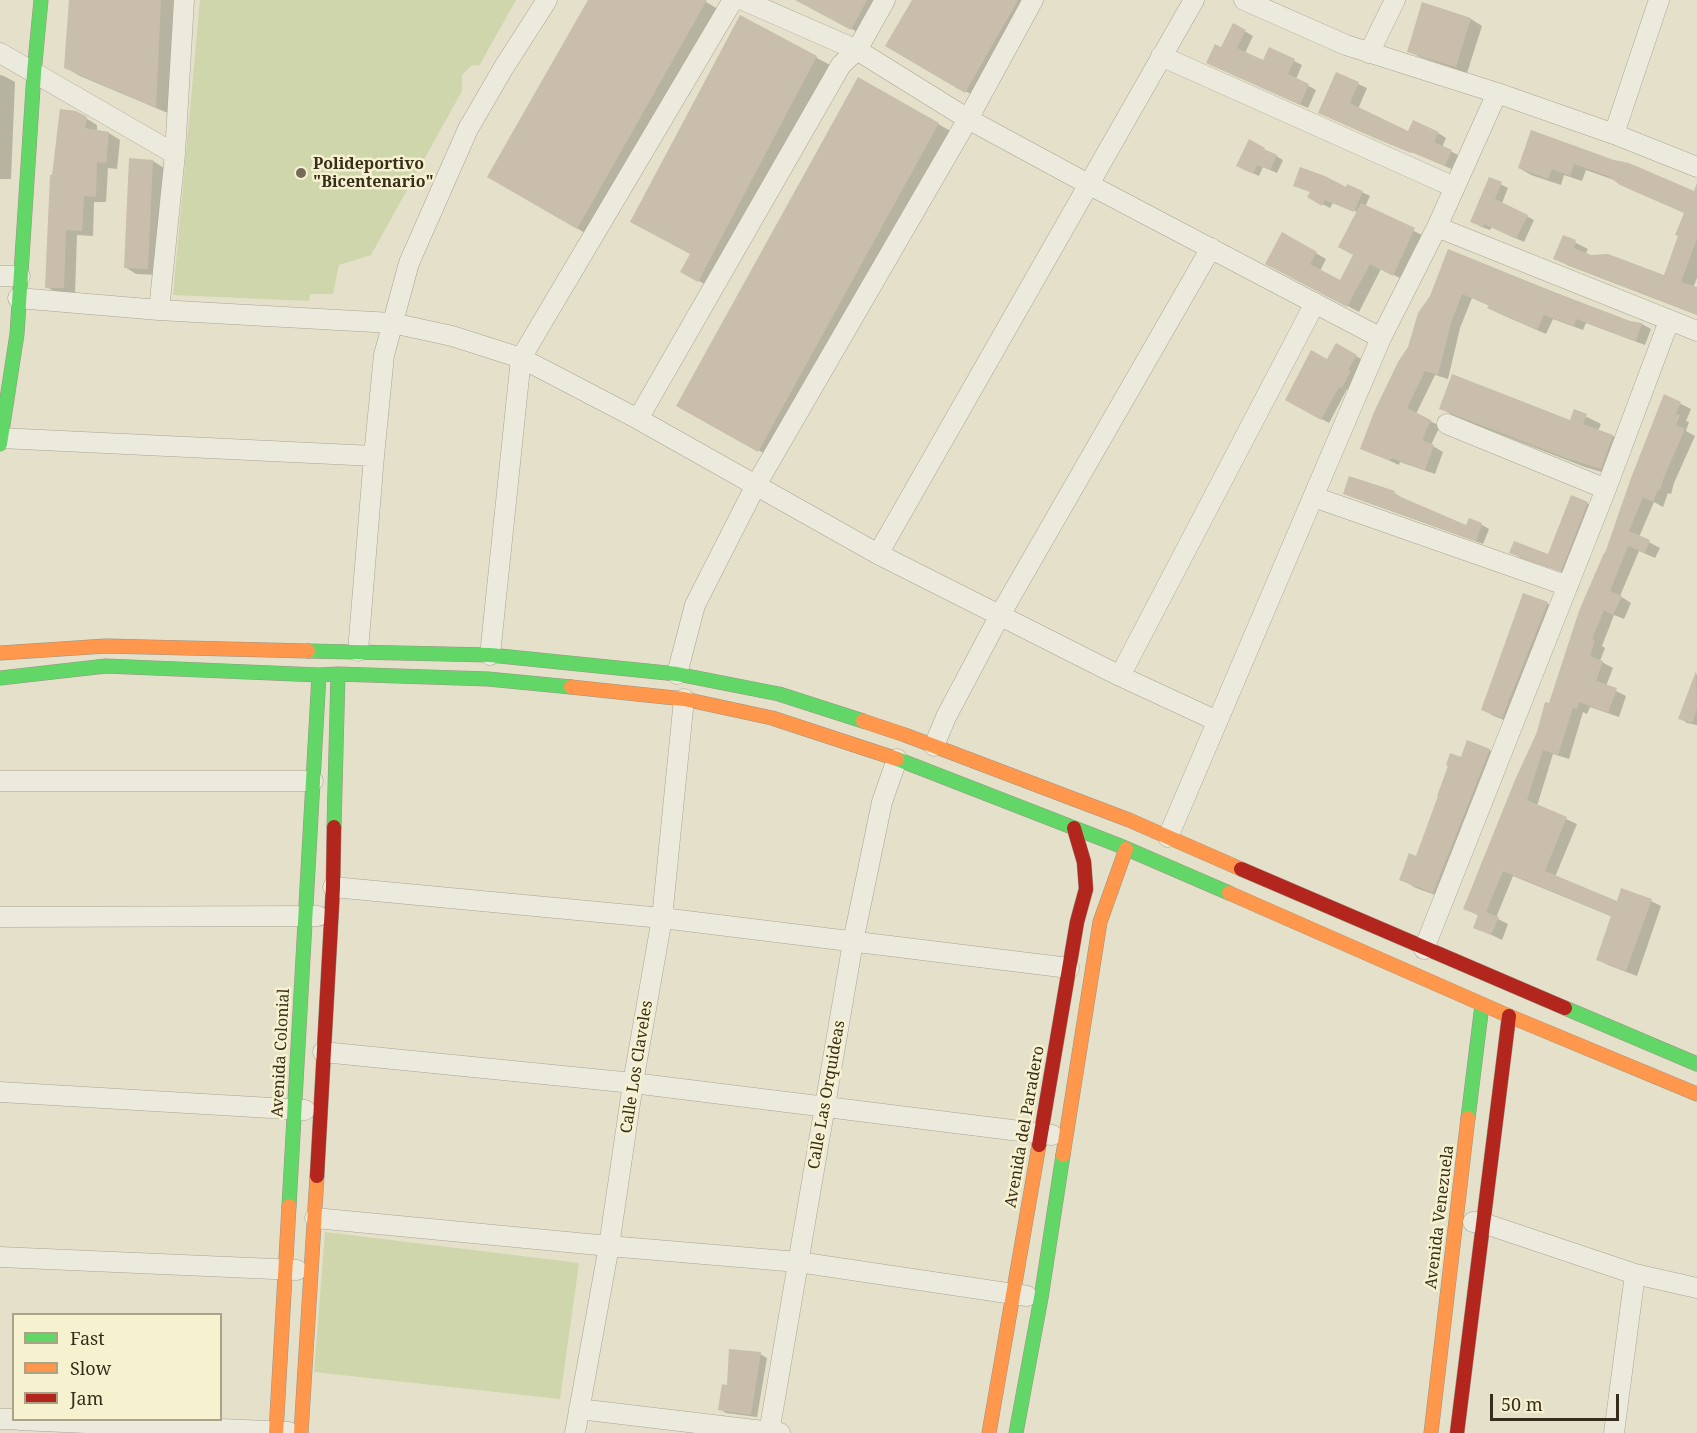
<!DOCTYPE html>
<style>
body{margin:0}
#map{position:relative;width:1697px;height:1433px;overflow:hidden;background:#e4e0ca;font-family:"Noto Serif",serif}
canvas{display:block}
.legend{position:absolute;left:12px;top:1313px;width:210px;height:108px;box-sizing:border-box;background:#f6f1cf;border:2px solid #aaa387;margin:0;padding:8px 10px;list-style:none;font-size:18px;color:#372d1c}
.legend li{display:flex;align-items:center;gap:12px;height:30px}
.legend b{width:30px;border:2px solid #aaa387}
.scale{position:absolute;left:1490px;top:1394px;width:129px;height:27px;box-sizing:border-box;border:3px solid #372d1c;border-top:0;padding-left:8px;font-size:18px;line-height:21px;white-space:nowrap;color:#372d1c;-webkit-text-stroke:4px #f6f1cf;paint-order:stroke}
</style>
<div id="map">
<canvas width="1697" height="1433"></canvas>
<ul class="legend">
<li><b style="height:8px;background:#63d668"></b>Fast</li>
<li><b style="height:8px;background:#ff974d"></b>Slow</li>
<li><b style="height:8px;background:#b3261e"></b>Jam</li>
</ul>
<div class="scale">50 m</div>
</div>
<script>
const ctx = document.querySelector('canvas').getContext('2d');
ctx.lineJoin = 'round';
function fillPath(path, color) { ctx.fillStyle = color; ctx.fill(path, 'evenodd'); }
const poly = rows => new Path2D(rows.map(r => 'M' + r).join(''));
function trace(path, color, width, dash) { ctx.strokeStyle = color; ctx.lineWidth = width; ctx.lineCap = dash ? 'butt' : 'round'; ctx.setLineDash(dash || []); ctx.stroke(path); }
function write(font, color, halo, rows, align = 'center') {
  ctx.font = font + ' "Noto Serif",serif'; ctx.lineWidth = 5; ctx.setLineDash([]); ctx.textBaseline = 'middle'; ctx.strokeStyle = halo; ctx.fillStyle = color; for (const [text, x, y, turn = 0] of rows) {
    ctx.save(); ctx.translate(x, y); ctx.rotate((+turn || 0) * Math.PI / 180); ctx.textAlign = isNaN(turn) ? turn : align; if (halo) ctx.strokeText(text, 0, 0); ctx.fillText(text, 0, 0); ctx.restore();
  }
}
fillPath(poly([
 [200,0,516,0,479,66,472,65,462,75,462,91,371,255,339,265,333,294,310,294,309,301,173,295],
 [325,1232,579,1263,560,1399,314,1372]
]), '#cfd6ac');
fillPath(poly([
 [70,0,176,0,170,114,80,76,65,67],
 [589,0,703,0,721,11,592,237,489,177],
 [797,0,886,0,867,37],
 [914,0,1038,0,981,100,887,46],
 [740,17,832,66,714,289,682,272,692,254],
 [1471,19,1482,26,1467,73,1420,57,1408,51],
 [1234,25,1253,36,1245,53,1264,62,1294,61,1302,65,1296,79,1316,90,1308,108,1216,67,1222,49],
 [1336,74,1367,88,1358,109,1409,133,1438,133,1446,138,1442,147,1460,156,1454,170,1329,117],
 [0,75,4,76,15,82,11,179,0,179],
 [858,79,954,133,774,459,678,405],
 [76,112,97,125,97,131,109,133,120,140,117,169,108,168,106,202,94,202,93,236,77,235,75,294,58,293,46,287,54,176],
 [1532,132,1697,194,1697,278,1693,288,1697,289,1697,315,1567,265,1555,258,1564,237,1588,249,1585,255,1665,277,1686,213,1634,191,1617,181,1586,170,1582,181,1564,175,1561,185,1531,175,1519,168],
 [1250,141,1283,160,1277,173,1263,167,1259,176,1244,169],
 [153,161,164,168,159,275,136,274,125,267],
 [1490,179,1508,188,1502,203,1534,220,1524,242,1492,227,1490,230,1479,226],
 [1295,185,1347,189,1362,192,1370,196,1365,207,1424,236,1404,280,1381,269,1359,312,1278,269,1283,234,1326,259,1320,271,1341,282,1355,255,1357,212,1349,207,1333,203,1330,208,1309,197,1311,192],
 [1449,251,1630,322,1642,324,1651,329,1645,345,1586,323,1583,330,1553,319,1546,334,1498,313,1489,308,1490,306,1472,298,1460,328,1448,379,1435,375,1416,414,1440,426,1431,445,1443,452,1435,474,1400,462,1399,465,1362,448,1409,348],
 [1336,345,1363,360,1350,391,1347,389,1329,423,1287,400,1328,361],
 [1665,396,1691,409,1686,421,1689,422,1686,431,1695,436,1674,483,1671,494,1668,493,1663,507,1654,502,1639,537,1660,548,1655,558,1639,551,1620,596,1631,603,1624,619,1614,615,1602,646,1605,648,1600,661,1613,668,1606,686,1626,696,1619,717,1590,707,1587,714,1583,712,1569,759,1553,754,1537,806,1577,824,1555,877,1618,903,1651,901,1661,906,1637,976,1608,965,1597,959,1613,917,1513,876,1496,918,1508,924,1502,940,1475,927,1479,916,1465,908,1550,705],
 [1441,408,1571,421,1575,411,1601,424,1598,431,1613,436,1627,445,1615,476,1585,467,1455,417],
 [1394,493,1401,497,1400,499,1467,527,1469,520,1482,525,1489,529,1483,544,1352,497],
 [1587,503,1597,509,1571,575,1521,558,1511,552,1548,556],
 [1524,595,1548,604,1559,610,1514,724,1494,716,1483,710],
 [1697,673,1697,725,1687,723,1680,718],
 [1489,750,1504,759,1449,900,1416,888,1401,879,1417,858,1462,759],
 [760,1354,767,1358,757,1417,726,1413,720,1409,728,1386]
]), '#0003');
fillPath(poly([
 [69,0,161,0,156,108,64,68],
 [588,0,707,0,577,229,487,177],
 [795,0,867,0,851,30],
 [912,0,1018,0,965,93,885,46],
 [1422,2,1471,18,1456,67,1407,52],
 [740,15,817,56,698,282,680,272,690,254,630,222],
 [1233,23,1246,30,1237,48,1263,60,1269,47,1295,59,1288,74,1309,84,1300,105,1206,63,1215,44,1221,47],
 [1336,72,1359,82,1350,103,1408,131,1413,120,1439,132,1434,142,1452,150,1445,166,1412,152,1411,153,1377,139,1318,113],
 [858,77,939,123,758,452,676,406],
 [60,109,76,111,87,117,85,128,109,132,106,163,97,162,96,197,84,196,82,231,66,230,64,288,45,288,50,175,52,175],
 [1531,130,1614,160,1629,163,1694,191,1697,183,1697,239,1681,282,1697,287,1697,315,1553,259,1563,235,1576,240,1574,248,1591,255,1608,254,1664,275,1678,236,1675,235,1684,213,1620,185,1608,176,1574,164,1570,176,1552,169,1548,179,1518,168],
 [1249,139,1265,148,1264,149,1277,155,1270,170,1257,165,1253,174,1236,166],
 [129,158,153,160,148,269,124,268],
 [1300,167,1325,176,1346,187,1347,184,1363,191,1354,212,1325,200,1322,206,1307,197,1310,192,1293,186],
 [1489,177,1502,182,1495,199,1528,215,1516,239,1484,224,1483,227,1470,222],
 [1361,203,1415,228,1393,276,1370,264,1347,307,1265,264,1282,232,1317,252,1310,264,1340,280,1353,255,1338,247],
 [1448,249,1554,292,1630,321,1642,323,1636,341,1576,319,1574,326,1544,315,1537,330,1487,308,1489,305,1462,294,1451,323,1438,375,1425,371,1407,408,1431,420,1422,440,1434,445,1425,470,1391,458,1390,461,1360,449,1374,412,1398,362,1408,347,1418,313,1430,296],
 [1336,343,1357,355,1348,370,1351,371,1342,388,1339,387,1321,420,1285,400,1311,350,1327,359],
 [1452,374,1570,420,1574,409,1587,414,1583,424,1613,435,1601,469,1569,459,1439,409],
 [1664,394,1681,402,1676,414,1680,415,1676,425,1685,429,1664,477,1660,490,1658,489,1653,502,1643,497,1629,531,1650,540,1645,553,1628,546,1610,591,1622,596,1613,615,1604,610,1592,639,1595,640,1590,656,1603,661,1596,681,1617,688,1608,713,1579,702,1577,709,1573,708,1558,755,1543,750,1527,800,1567,817,1545,871,1617,901,1621,888,1652,899,1626,971,1596,960,1611,916,1503,871,1486,912,1499,917,1491,935,1473,928,1478,915,1463,909,1515,780,1537,732,1545,702,1549,703,1579,611,1604,553,1605,553,1631,478],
 [1349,476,1395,491,1394,494,1466,525,1469,518,1482,523,1476,541,1343,494],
 [1571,495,1588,502,1561,571,1509,553,1514,541,1548,554],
 [1523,593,1548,602,1502,718,1481,710],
 [1696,671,1697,709,1692,723,1678,719],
 [1467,740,1490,749,1433,893,1399,880,1409,853,1416,856,1438,796,1437,796,1448,766,1446,765,1450,753,1461,757],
 [729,1349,761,1352,751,1415,718,1410,722,1384,727,1385]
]), '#c8beab');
const street = poly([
 [743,0,857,50,968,119,1088,184,1381,338],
 [1244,0,1346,45,1497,93,1614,134,1697,167],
 [0,53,175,154],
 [1369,53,1395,0],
 [1161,56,1454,187],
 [1614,134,1659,0],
 [1437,227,1697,331],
 [0,276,20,276],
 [18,298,159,310,392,323,452,336,521,358,638,419,878,554,1120,676,1217,721],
 [159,310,175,154,184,0],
 [638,419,841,65,857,50,885,0],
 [1447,424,1606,489],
 [0,438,374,456],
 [1314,497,1568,586],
 [878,554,1194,0],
 [358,651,374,456,384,355,409,263,468,129,504,67,547,0],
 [490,655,521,358,733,0],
 [677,674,695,605,756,485,968,119,1033,0],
 [1120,676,1315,303],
 [934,746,946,717,1000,615,1211,248],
 [0,781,313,781],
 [1168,837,1381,338,1437,227,1497,93],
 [333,887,662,918,1069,968],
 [0,917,318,916],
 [1424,949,1606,489,1669,321],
 [323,1052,633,1083,1052,1135],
 [0,1092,305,1110],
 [315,1218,609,1246,798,1262,1027,1296],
 [1473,1222,1483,1223,1635,1274,1697,1288],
 [0,1257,297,1270],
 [579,1409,780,1433],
 [0,1419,14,1419],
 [19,1420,289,1432],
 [575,1433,609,1246,633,1083,662,918,684,699],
 [769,1433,853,942,882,802,897,759],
 [1614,1433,1635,1274]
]);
const fast = poly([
 [0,444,17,334,34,73,41,0],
 [308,651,490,655,677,674,779,694,863,721],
 [0,678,106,666,319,675,338,674,488,679,571,687],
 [897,759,1118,845,1229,893],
 [334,827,338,674],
 [1565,1008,1697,1064],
 [1468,1118,1482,1005],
 [289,1206,319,675],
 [1016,1433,1041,1298,1063,1155]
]);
const slow = poly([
 [0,653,106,646,308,651],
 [571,687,684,699,772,718,897,759],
 [863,721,905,735,1129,820,1241,869],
 [1229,893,1509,1016,1697,1094],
 [1063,1155,1100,922,1126,849],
 [276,1433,289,1206],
 [301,1433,317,1176],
 [989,1433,1039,1145],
 [1431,1433,1468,1118]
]);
const jam = poly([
 [1241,869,1565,1008],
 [1039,1145,1077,922,1086,889,1084,862,1074,828],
 [317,1176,333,887,334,827],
 [1457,1433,1509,1016]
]);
trace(street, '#a9a494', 21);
trace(fast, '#999484', 15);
trace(slow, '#999484', 15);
trace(jam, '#999484', 15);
trace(street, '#ece9dd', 20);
trace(fast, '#63d668', 14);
trace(slow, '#ff974d', 14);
trace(jam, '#b3261e', 14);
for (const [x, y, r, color] of [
 [301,173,6,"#746c59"]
]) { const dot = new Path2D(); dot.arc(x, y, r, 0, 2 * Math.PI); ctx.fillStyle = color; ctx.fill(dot); trace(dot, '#f6f1cf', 2); }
write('bold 16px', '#372d1c', '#f6f1cf', [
 ["Polideportivo",313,164],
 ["\"Bicentenario\"",313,182]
], 'left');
write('16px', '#372d1c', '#f6f1cf', [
 ["Avenida Colonial",281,1053,-87],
 ["Calle Los Claveles",637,1067,-81],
 ["Calle Las Orquideas",827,1095,-80],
 ["Avenida del Paradero",1025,1127,-80],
 ["Avenida Venezuela",1440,1217,-83]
]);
</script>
